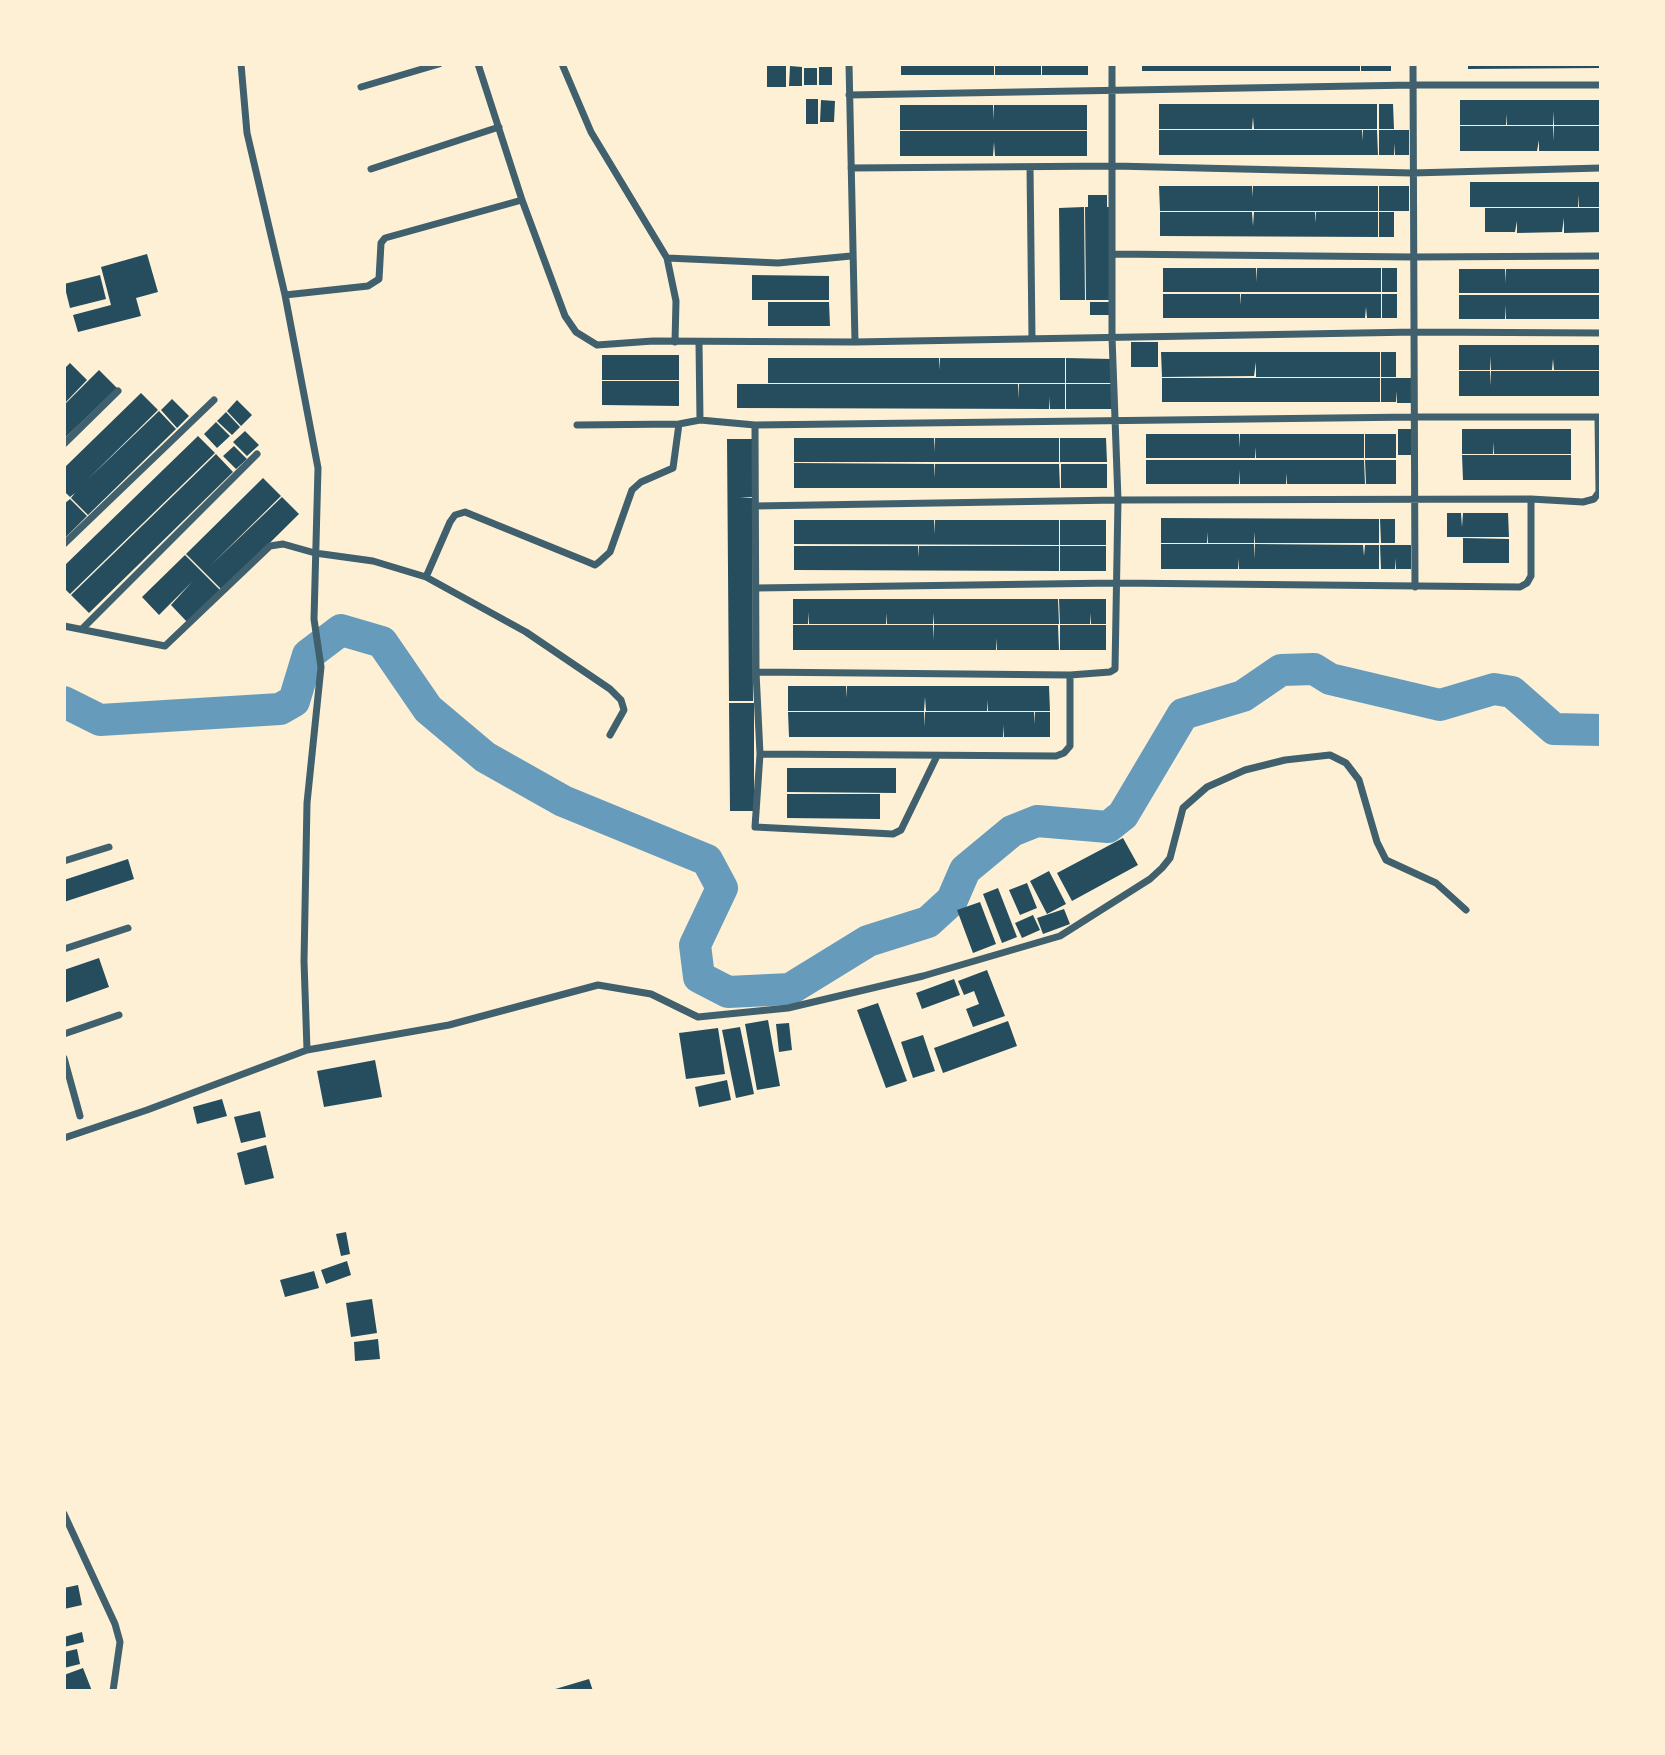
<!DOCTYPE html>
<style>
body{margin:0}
#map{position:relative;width:1665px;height:1755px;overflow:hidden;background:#fdf0d5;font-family:"Exo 2",sans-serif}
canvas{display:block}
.frame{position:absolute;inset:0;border:66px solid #fdf0d5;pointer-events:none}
</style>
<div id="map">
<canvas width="1665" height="1755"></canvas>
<div class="frame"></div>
</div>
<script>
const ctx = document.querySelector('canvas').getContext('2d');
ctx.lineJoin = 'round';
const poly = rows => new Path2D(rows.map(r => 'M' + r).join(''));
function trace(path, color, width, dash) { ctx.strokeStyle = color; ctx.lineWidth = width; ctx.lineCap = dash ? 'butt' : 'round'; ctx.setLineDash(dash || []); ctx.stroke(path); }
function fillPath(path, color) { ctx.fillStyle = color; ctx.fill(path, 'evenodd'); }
trace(poly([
 [64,702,100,720,280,709,294,701,308,655,341,630,382,642,428,709,485,757,563,801,707,860,722,888,695,945,699,977,728,992,790,989,868,941,928,922,952,900,965,870,1012,831,1037,821,1108,827,1123,815,1183,714,1243,696,1281,670,1314,669,1330,679,1440,705,1494,689,1512,692,1554,729,1601,730]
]), '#669bbc', 32);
fillPath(poly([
 [901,64,994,64,994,75,901,75],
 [995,64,1041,64,1041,75,995,75],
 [1042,64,1088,64,1088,75,1042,75],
 [1142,64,1360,64,1360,71,1142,71],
 [1361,64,1391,64,1391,71,1361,71],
 [1468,64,1601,64,1601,68,1468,69],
 [767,66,786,66,786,87,767,87],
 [790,66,802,67,802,86,789,86],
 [819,67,832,67,832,85,819,85],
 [804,68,817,68,817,85,804,85],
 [806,99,818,99,818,124,806,124],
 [821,100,835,101,834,122,820,122],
 [1460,100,1601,100,1601,125,1554,125,1554,111,1553,125,1507,125,1507,114,1506,125,1460,125],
 [1159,104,1377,104,1377,129,1254,129,1253,117,1252,129,1159,129],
 [1379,104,1393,104,1394,129,1379,129],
 [900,105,993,105,993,120,994,105,1087,105,1087,130,900,130],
 [1460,126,1553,126,1553,141,1554,126,1600,126,1600,151,1539,151,1539,140,1537,151,1460,151],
 [1159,130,1362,130,1362,141,1363,130,1377,130,1378,155,1159,155],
 [1379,130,1409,130,1409,155,1395,155,1395,143,1394,155,1379,155],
 [900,131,1087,131,1087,156,995,156,994,142,993,156,900,156],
 [1470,182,1601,182,1601,207,1579,207,1579,195,1578,207,1470,207],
 [1159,186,1252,186,1252,197,1253,186,1378,186,1378,211,1160,211],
 [1379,186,1409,186,1409,211,1379,211],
 [1088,195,1107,195,1107,207,1109,207,1111,300,1086,300,1085,207,1088,207],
 [1084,207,1085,300,1060,300,1059,208],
 [1485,208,1601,208,1601,232,1564,233,1564,218,1562,232,1517,233,1517,221,1515,232,1485,232],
 [1160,212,1252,212,1253,226,1254,212,1315,212,1315,223,1316,212,1378,212,1378,237,1160,236],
 [1379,212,1394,212,1394,237,1379,237],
 [147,254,158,292,136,298,141,316,78,332,73,315,111,305,101,267],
 [1163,268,1256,268,1256,282,1257,268,1381,268,1381,292,1163,292],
 [1382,268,1397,268,1397,292,1382,292],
 [1459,269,1505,269,1505,283,1506,269,1601,269,1601,293,1459,293],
 [100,275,106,299,70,308,64,284],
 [752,275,829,276,829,300,752,300],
 [1163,294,1240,294,1240,305,1241,294,1381,294,1381,318,1367,318,1366,307,1365,318,1163,318],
 [1382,294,1397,294,1397,318,1382,318],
 [1459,295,1601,295,1601,319,1506,319,1506,305,1505,319,1459,319],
 [768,302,829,302,830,326,768,326],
 [1090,302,1110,302,1110,315,1090,315],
 [1131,342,1158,342,1158,367,1131,367],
 [1459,345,1599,345,1599,370,1554,370,1553,359,1552,370,1491,370,1491,356,1490,370,1459,370],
 [1161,352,1380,352,1380,377,1256,377,1256,362,1254,376,1162,377],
 [1381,352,1396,352,1396,377,1381,377],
 [602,355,679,355,679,380,602,380],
 [768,358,939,358,939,370,940,358,1065,358,1065,383,768,383],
 [1066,358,1112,359,1112,383,1066,383],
 [70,363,87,380,64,404,64,369],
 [99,370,117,388,64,439,64,405],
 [1459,371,1490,371,1490,386,1491,371,1599,371,1599,396,1459,396],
 [1162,378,1380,378,1380,402,1162,402],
 [1381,378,1411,378,1412,403,1397,403,1397,391,1396,402,1381,402],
 [602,381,679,381,679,406,602,405],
 [737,384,1018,384,1018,399,1019,384,1065,384,1065,409,1050,409,1050,397,1049,409,737,408],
 [1066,384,1112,384,1112,409,1066,409],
 [141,393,158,410,87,480,159,411,176,429,88,515,71,498,75,493,70,497,64,491,64,468],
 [172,399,189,416,177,428,161,410],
 [237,400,252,415,241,426,227,411],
 [226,412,240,427,232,435,217,421],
 [216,422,230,436,217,448,204,434],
 [1398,429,1414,429,1414,455,1398,455],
 [1462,429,1571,429,1571,454,1494,454,1494,442,1493,454,1462,454],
 [245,431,259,445,247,456,233,442],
 [1146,434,1239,434,1239,448,1240,434,1364,434,1364,458,1256,458,1256,447,1255,458,1146,458],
 [1365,434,1396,434,1396,458,1365,458],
 [198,436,215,453,70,594,64,588,64,566],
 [794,438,934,438,934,452,935,438,1059,438,1059,462,794,462],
 [1060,438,1106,438,1107,462,1060,462],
 [727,439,752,439,752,497,740,497,752,498,753,701,729,701],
 [234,446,247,459,236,469,223,456],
 [216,454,233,472,89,613,71,595],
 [1462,455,1571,455,1571,480,1463,480],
 [1146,460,1364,460,1365,484,1287,484,1287,473,1286,484,1240,484,1240,470,1239,484,1146,484],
 [1365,460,1396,460,1396,484,1366,484],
 [794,463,934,464,934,478,935,464,1059,464,1060,488,794,488],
 [1061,464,1107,464,1107,488,1061,488],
 [263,478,281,496,210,566,282,497,299,514,222,590,186,554],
 [70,499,87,516,64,539,64,504],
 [1447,513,1461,513,1462,527,1463,513,1508,513,1509,537,1447,537],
 [1161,518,1379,519,1379,543,1255,543,1255,532,1254,543,1208,543,1208,532,1207,543,1161,543],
 [1380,519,1395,519,1395,543,1381,543],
 [794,520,934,520,934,534,935,520,1059,520,1059,545,794,544],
 [1060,520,1106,520,1106,545,1060,545],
 [1463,538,1509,539,1509,563,1463,563],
 [1161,544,1254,544,1254,559,1255,544,1363,545,1364,556,1365,545,1379,545,1379,569,1239,569,1239,558,1238,569,1161,569],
 [1380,545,1411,545,1411,569,1396,569,1396,558,1395,569,1381,569],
 [794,546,918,546,918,557,919,546,1059,546,1059,571,794,570],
 [1060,546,1106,546,1106,571,1060,571],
 [185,555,221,591,188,623,171,605,192,582,159,615,142,597],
 [793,599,1058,599,1059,624,934,624,934,613,933,624,887,624,887,613,886,624,809,624,809,612,808,624,793,624],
 [1059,599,1106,599,1106,624,1091,624,1091,613,1090,624,1060,624],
 [793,625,933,625,933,640,934,625,1058,625,1059,650,997,650,997,638,996,650,793,650],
 [1060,625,1106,625,1106,650,1060,650],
 [788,686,846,686,846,698,847,686,1049,686,1050,711,988,711,988,700,987,711,926,711,925,697,924,711,788,711],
 [729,703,754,703,754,811,730,811],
 [788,712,924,712,924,727,925,712,1034,712,1034,724,1035,712,1050,712,1050,737,1004,737,1004,725,1003,737,789,737],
 [787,768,896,768,896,793,787,792],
 [787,794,880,794,880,819,787,818],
 [1123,838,1138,865,1072,901,1057,873],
 [128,859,134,879,64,902,64,880],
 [1049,871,1066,904,1047,914,1030,881],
 [1027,883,1037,908,1020,915,1009,890],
 [998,888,1017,937,1002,943,983,894],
 [980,902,996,944,973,953,957,910],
 [1064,909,1070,924,1043,934,1037,918],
 [1033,915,1040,930,1022,938,1015,923],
 [99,958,109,987,64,1003,64,970],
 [987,970,1005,1016,973,1027,966,1009,979,1004,974,991,964,995,958,981],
 [954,979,960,995,922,1009,916,993],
 [878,1003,907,1081,886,1088,857,1010],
 [768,1020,780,1086,757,1090,745,1024],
 [1008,1021,1017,1046,943,1073,934,1048],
 [789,1023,792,1050,779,1052,776,1024],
 [740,1027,754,1094,736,1098,722,1030],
 [718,1028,725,1074,686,1079,679,1033],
 [923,1035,935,1071,913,1078,901,1042],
 [375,1060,382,1097,324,1107,317,1071],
 [727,1080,731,1100,699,1107,695,1087],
 [222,1099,227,1116,197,1124,193,1107],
 [260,1111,266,1137,241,1143,234,1117],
 [266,1145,274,1178,245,1185,237,1153],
 [346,1232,350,1254,341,1256,336,1234],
 [347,1261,351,1275,326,1284,321,1270],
 [314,1271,319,1288,285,1297,280,1280],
 [372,1299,377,1333,351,1337,346,1303],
 [378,1339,380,1359,355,1361,354,1342],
 [78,1585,82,1605,64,1609,64,1588],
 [82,1632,84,1642,64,1647,64,1637],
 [77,1649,80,1664,64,1668,64,1652],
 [83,1668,92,1691,64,1691,64,1675],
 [589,1679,593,1691,552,1691,552,1690]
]), '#264d5e');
trace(poly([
 [241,64,247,133,285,295,318,468,314,619,321,667,307,803,304,961,307,1050],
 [478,64,522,200,565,316,576,332,597,345,653,341,855,342,1416,332,1601,333],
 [562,64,591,132,667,258,676,301,675,342],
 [849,64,855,342],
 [1413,64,1415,587],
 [361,87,439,64],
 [849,95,1413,85,1601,85],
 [1030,167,1032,338],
 [851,168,1114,166,1412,173,1601,168],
 [371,169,499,127],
 [1113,254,1413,257,1601,256],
 [667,258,778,263,851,256],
 [285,295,368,286,379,279,381,243,385,238,522,200],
 [699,343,700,420],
 [577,425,679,424,700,420,755,425,1415,417,1601,417],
 [755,425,756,672,760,754,755,827,893,834,901,830,937,756],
 [64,444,118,391],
 [755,506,1118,500,1531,499,1583,502,1594,499,1599,492,1598,417],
 [64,544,214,400],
 [426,577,450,522,455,515,465,512,588,562,595,565,599,562,610,552,632,490,641,482,673,468,679,424],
 [756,588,1115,583,1520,587,1527,583,1531,576,1531,499],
 [64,626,165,646,270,546,283,544,315,553,373,561,426,577,526,632,610,689,621,700,624,710,610,735],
 [82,629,257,454],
 [756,672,1070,675,1110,672,1115,669,1118,500,1112,337,1112,64],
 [760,754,1056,756,1064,753,1070,746,1070,675],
 [64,861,109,847],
 [64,949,128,928],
 [64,1034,119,1015],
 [64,1058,80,1116],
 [64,1138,147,1110,307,1050,449,1025,598,985,651,994,698,1017,788,1008,923,976,1060,936,1150,879,1162,868,1170,858,1183,808,1207,787,1245,770,1285,760,1330,755,1346,763,1359,780,1377,842,1386,860,1436,883,1466,910],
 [64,1514,115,1624,120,1642,113,1691]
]), '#3f606c', 7);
</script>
